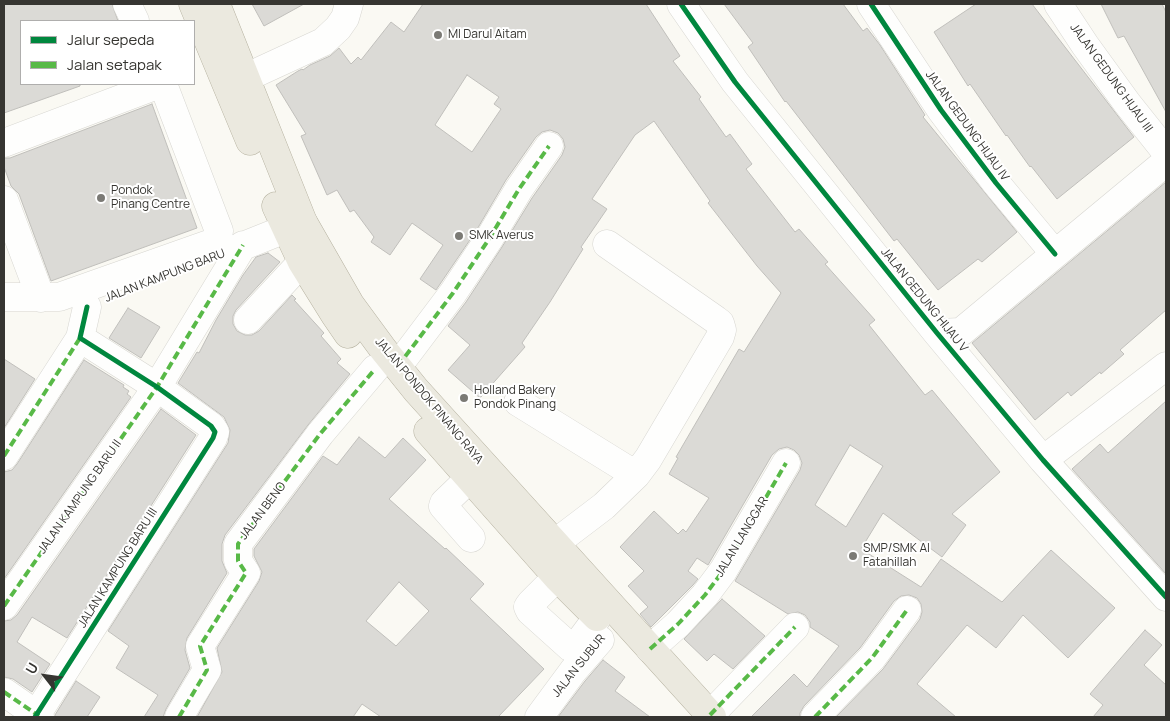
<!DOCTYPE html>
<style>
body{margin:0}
#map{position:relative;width:1170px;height:721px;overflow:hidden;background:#faf9f3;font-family:Manrope,sans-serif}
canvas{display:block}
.frame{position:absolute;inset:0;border:5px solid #363531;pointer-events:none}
.legend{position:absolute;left:20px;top:20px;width:175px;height:65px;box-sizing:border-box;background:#fff;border:1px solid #afaead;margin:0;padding:6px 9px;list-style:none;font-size:15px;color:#363531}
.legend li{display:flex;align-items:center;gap:10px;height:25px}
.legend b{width:25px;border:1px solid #afaead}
.north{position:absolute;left:20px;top:651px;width:50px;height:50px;-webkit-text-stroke:4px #fff;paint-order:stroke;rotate:300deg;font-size:14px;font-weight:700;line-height:20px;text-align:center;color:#363531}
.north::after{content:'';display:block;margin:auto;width:18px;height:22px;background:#363531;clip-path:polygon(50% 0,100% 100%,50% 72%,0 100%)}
</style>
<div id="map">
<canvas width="1170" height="721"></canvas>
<div class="frame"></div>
<ul class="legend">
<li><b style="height:6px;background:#00873e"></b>Jalur sepeda</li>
<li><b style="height:6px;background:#58b947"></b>Jalan setapak</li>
</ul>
<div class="north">U</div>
</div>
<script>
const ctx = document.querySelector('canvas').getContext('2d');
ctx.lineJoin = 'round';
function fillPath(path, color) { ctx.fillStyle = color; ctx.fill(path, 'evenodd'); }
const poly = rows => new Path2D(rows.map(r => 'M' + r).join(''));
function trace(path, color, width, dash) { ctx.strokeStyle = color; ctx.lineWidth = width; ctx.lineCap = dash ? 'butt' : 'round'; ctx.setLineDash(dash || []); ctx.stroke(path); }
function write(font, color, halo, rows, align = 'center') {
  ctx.font = font + ' Manrope,sans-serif'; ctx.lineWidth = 4; ctx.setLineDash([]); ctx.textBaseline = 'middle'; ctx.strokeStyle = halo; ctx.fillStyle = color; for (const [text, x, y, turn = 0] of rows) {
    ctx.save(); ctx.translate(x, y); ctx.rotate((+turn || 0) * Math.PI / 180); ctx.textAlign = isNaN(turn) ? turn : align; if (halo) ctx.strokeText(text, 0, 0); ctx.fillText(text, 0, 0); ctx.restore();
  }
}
const building = poly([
 [4,4,112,4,118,21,21,21,21,84,80,84,80,86,4,113,4,4],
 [252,4,304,4,264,26,252,4],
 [423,4,646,4,680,56,673,61,701,97,699,99,726,137,730,134,752,164,746,169,795,232,799,229,828,262,825,264,875,320,869,325,925,395,932,390,1000,472,952,514,966,525,942,557,883,513,861,549,921,587,941,559,1002,602,1051,550,1115,608,1068,658,1023,615,996,648,967,625,917,684,956,717,836,717,883,669,920,619,922,612,921,604,917,598,909,595,901,596,894,601,860,648,804,706,800,713,800,717,751,717,794,674,807,687,839,646,810,627,810,622,805,615,798,612,788,614,735,581,800,470,802,463,799,455,794,450,787,447,779,449,772,455,708,565,697,558,688,571,698,579,693,585,651,627,640,614,648,607,628,586,644,571,620,547,654,511,678,534,683,529,686,532,709,498,669,474,678,458,676,457,739,349,744,352,781,293,757,266,708,203,710,201,654,121,635,135,592,199,607,209,581,247,583,249,550,302,522,343,525,347,480,398,448,370,470,345,448,326,466,302,502,247,532,198,562,155,565,147,563,139,558,133,550,130,542,132,536,137,506,180,476,231,436,290,420,279,443,245,412,223,390,255,371,242,374,237,354,210,350,212,337,190,327,195,301,136,306,134,276,85,298,71,302,69,303,70,310,65,330,56,339,48,351,64,358,57,361,60,391,22,404,32,423,4],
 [467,75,499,97,494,104,501,109,472,152,435,125,467,75],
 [850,445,883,466,846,527,815,505,850,445],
 [724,4,843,4,863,31,867,28,880,45,925,115,923,117,1017,232,982,262,978,259,938,290,897,239,894,241,786,101,785,102,748,47,753,43,724,4],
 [976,4,1032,4,1134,137,1057,199,1031,166,1030,167,1007,135,1006,136,970,84,968,86,934,32,976,4],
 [1101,4,1162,4,1166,12,1166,112,1124,36,1118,38,1101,4],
 [152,104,197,228,51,281,19,194,11,186,4,167,4,158,10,158,152,104],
 [1166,182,1166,310,1120,350,1124,354,1101,374,1100,372,1071,396,1068,392,1035,420,972,343,1166,182],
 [268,253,280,262,236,310,233,316,233,324,237,331,245,335,252,335,259,331,292,295,296,299,294,300,324,333,321,336,341,359,337,363,350,374,308,425,225,535,222,544,222,561,227,573,187,638,185,650,190,668,166,709,163,717,144,717,158,695,116,668,129,646,108,631,228,443,230,430,224,417,178,383,197,352,199,353,216,320,243,275,256,257,268,253],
 [128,308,160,327,141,358,109,338,128,308],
 [4,359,35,379,4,428,4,359],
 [84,360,124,385,123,387,129,391,127,394,131,397,4,579,4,472,12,470,17,464,84,360],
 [1166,401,1166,574,1072,469,1100,444,1108,453,1166,401],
 [161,409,196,435,67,638,32,617,17,642,50,664,32,692,13,679,4,677,4,621,11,620,17,615,161,409],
 [359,437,385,458,403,438,426,460,389,499,445,549,446,548,484,584,470,599,544,669,498,717,381,717,362,704,353,717,197,717,222,672,217,648,259,581,262,572,254,556,254,549,323,456,337,465,359,437],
 [399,582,429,611,396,646,366,621,399,582],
 [722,599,765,636,733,669,714,654,707,661,684,639,722,599],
 [1145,630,1162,645,1144,665,1166,685,1166,717,1093,717,1103,705,1090,694,1145,630],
 [603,660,625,677,615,691,650,717,558,717,585,681,603,660],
 [76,681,100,697,87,717,55,717,55,715,76,681]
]);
fillPath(building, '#dbdad6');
trace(building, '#c0bfbb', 1);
const minor = poly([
 [127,4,135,21],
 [681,4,735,82,937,333,1043,460,1166,597],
 [871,4,941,110,996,183,1055,254],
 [1058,4,1085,45,1127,103,1166,152],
 [245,78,323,42,338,28,345,18,349,4],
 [4,143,160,84],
 [4,200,41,298],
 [228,252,303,222],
 [4,297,59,297,212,243,215,240,219,231,163,84],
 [248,320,302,262],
 [937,333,961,332,1166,162],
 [398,366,453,293,489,239,519,189,549,146],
 [518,402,636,475],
 [4,456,80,338],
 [1043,460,1166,366],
 [469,479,444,503,443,506,471,538],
 [554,544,604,506,636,475,648,459,720,337,722,330,720,323,716,320,607,244],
 [557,577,531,603,528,607,530,611,570,647,574,649,597,618],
 [4,606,157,387,243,245],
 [650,649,678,624,705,595,723,571,786,463],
 [4,692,40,717],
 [710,715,795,627],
 [35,717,213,438,215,432,211,426,157,387,80,338,87,307],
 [179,717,207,670,200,646,246,573,238,561,238,544,320,434,375,369],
 [539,717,573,671,600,640],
 [815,717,872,658,907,610]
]);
const major = poly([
 [193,4,250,141],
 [216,4,303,222,350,304,383,349,416,390,712,717],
 [276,206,302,262,335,315,348,334],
 [428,431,557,577,597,617]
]);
trace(minor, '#d7d6d1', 29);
trace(major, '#b4b09e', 29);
trace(minor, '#fefefd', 28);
trace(major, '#ebe9df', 28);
trace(poly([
 [398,366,453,293,489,239,519,189,549,146],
 [4,456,80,338],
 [4,606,157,387,243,245],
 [650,649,678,624,705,595,723,571,786,463],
 [4,692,39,716],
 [710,715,795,627],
 [179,717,207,670,200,646,246,573,238,561,238,544,320,434,375,369],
 [815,717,872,658,907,610]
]), '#58b947', 4, [8, 4]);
trace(poly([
 [681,4,735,82,937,333,1043,460,1166,597],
 [871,4,941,110,996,183,1055,254],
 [35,717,213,438,215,432,211,426,157,387,80,338,87,307]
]), '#00873e', 5);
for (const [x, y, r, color] of [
 [438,35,5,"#7b7a75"],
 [101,198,5,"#7b7a75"],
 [459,236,5,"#7b7a75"],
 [464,398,5,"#7b7a75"],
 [853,556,5,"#7b7a75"]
]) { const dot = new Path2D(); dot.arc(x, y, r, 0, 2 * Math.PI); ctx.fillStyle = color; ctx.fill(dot); trace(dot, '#fff', 2); }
write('12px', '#363531', '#fff', [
 ["MI Darul Aitam",448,35],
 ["Pondok",111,191],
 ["Pinang Centre",111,205],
 ["SMK Averus",469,236],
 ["Holland Bakery",474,391],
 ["Pondok Pinang",474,405],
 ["SMP/SMK Al",863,549],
 ["Fatahillah",863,563]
], 'left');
write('12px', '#363531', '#fff', [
 ["JALAN GEDUNG HIJAU III",1111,78,54],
 ["JALAN GEDUNG HIJAU IV",967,126,54],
 ["JALAN KAMPUNG BARU",165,276,-21],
 ["JALAN GEDUNG HIJAU V",924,300,51],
 ["JALAN PONDOK PINANG RAYA",429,401,50],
 ["JALAN KAMPUNG BARU II",80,497,-55],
 ["JALAN BENO",263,511,-53],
 ["JALAN LANGGAR",742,537,-59],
 ["JALAN KAMPUNG BARU III",118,568,-58],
 ["JALAN SUBUR",579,666,-51]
]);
</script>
